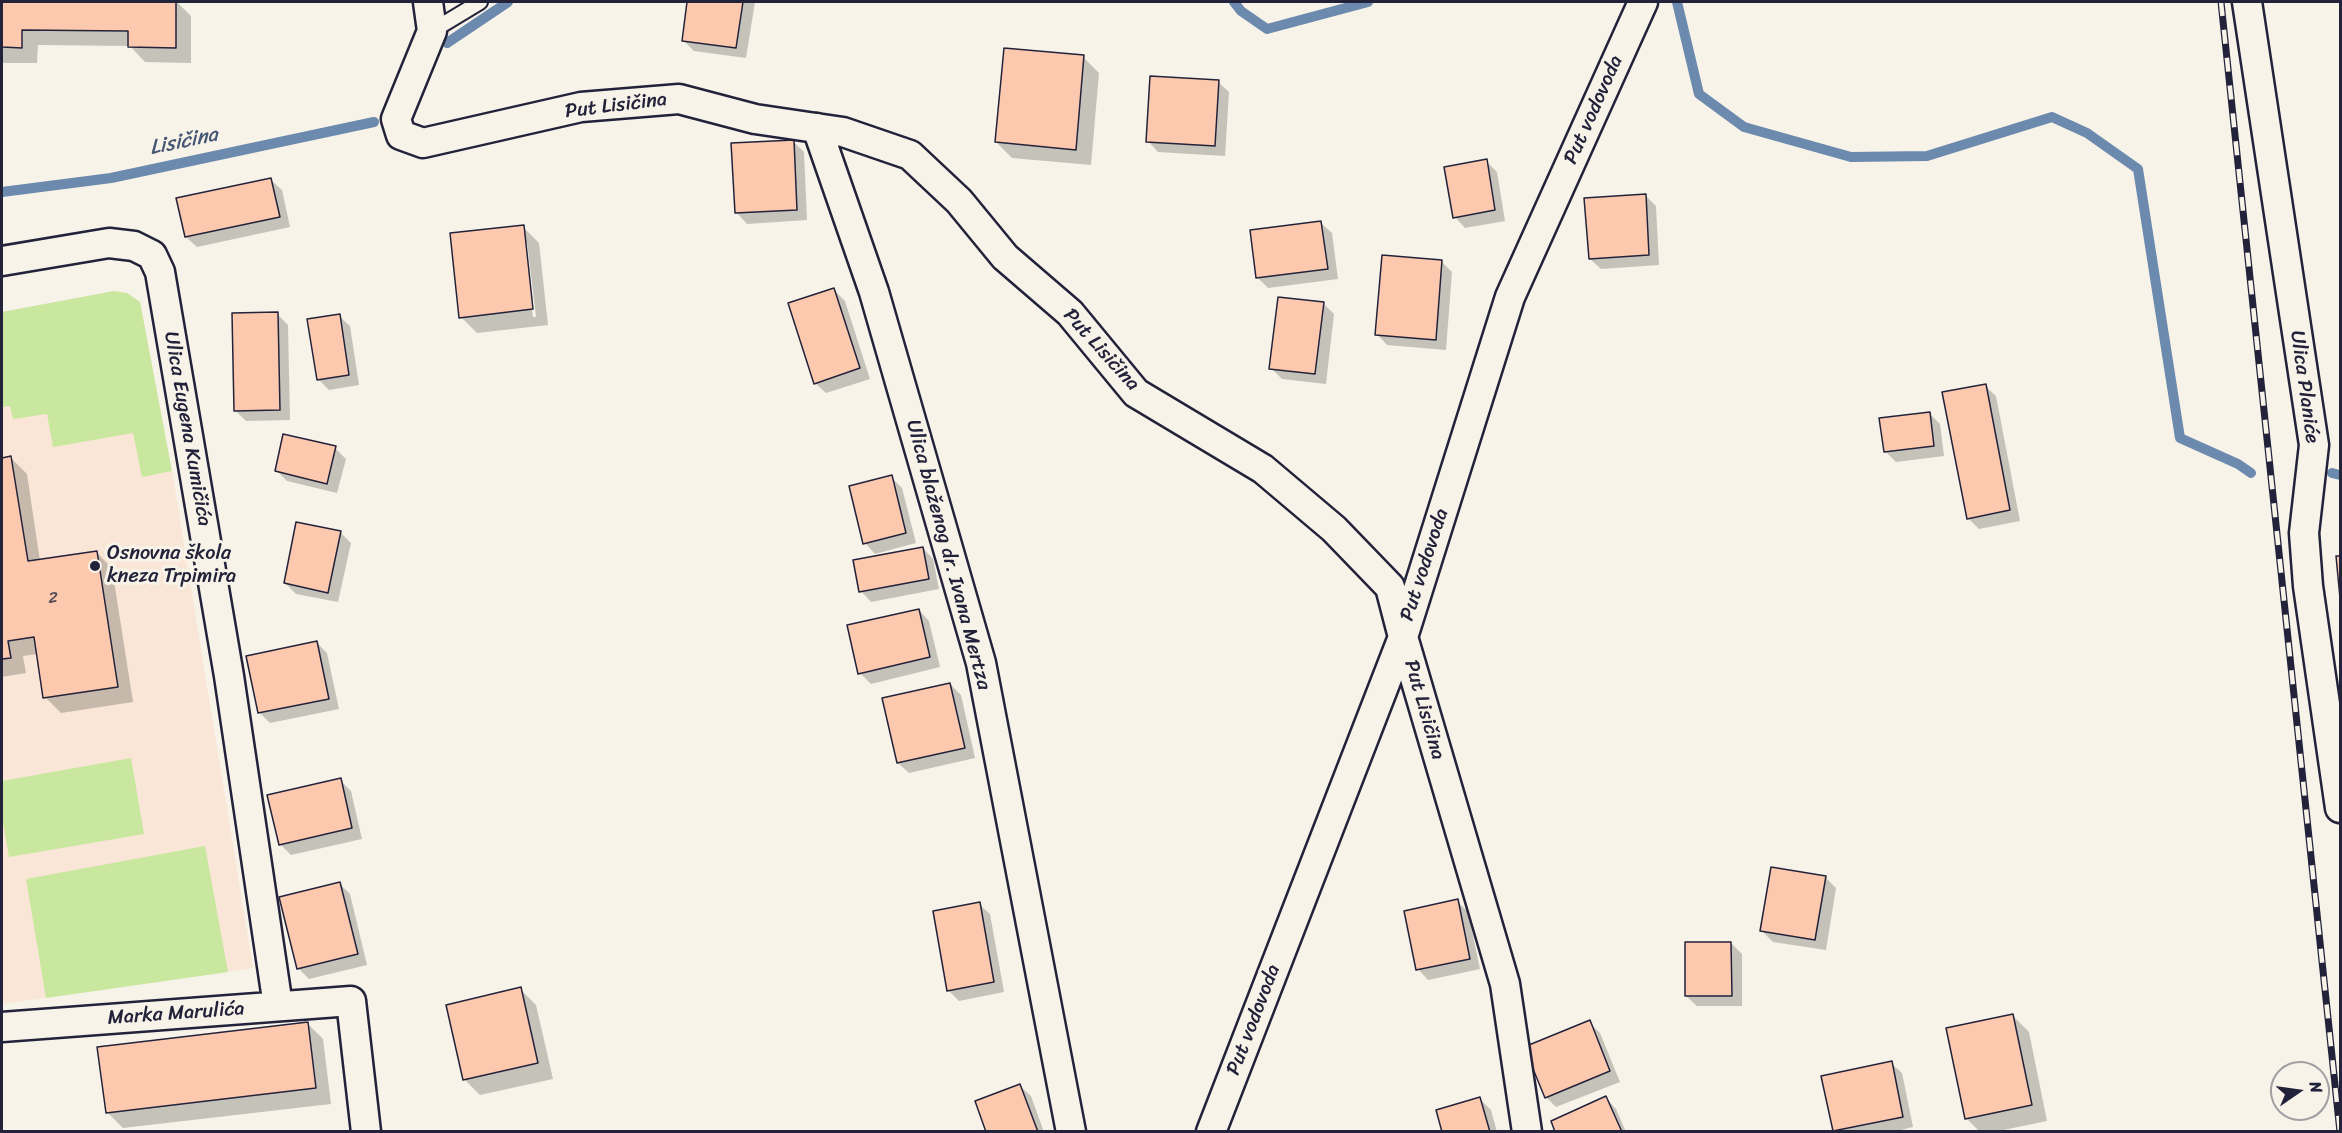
<!DOCTYPE html>
<meta charset="utf-8">
<style>
body{margin:0}
#map{position:relative;width:2342px;height:1133px;overflow:hidden;background:#f7f3e8;font-family:Sriracha,sans-serif}
canvas{display:block}
.frame{position:absolute;inset:0;border:3px solid #22223b;pointer-events:none}
.north{position:absolute;left:2270px;top:1061px;width:60px;height:60px;box-sizing:border-box;background:#f7f3e8;border:2px solid #a29fa3;border-radius:50%;rotate:77deg;font-size:16px;font-weight:700;line-height:24px;text-align:center;color:#22223b}
.north::after{content:'';display:block;margin:auto;width:21px;height:27px;background:#22223b;clip-path:polygon(50% 0,100% 100%,50% 72%,0 100%)}
</style>
<div id="map">
<canvas width="2342" height="1133"></canvas>
<div class="frame"></div>
<div class="north">N</div>
</div>
<script>
const ctx = document.querySelector('canvas').getContext('2d');
ctx.lineJoin = 'round';
function fillPath(path, color) { ctx.fillStyle = color; ctx.fill(path, 'evenodd'); }
const poly = rows => new Path2D(rows.map(r => 'M' + r).join(''));
function trace(path, color, width, dash) { ctx.strokeStyle = color; ctx.lineWidth = width; ctx.lineCap = dash ? 'butt' : 'round'; ctx.setLineDash(dash || []); ctx.stroke(path); }
function write(font, color, halo, rows, align = 'center') {
  ctx.font = font + ' Sriracha,sans-serif'; ctx.lineWidth = 6; ctx.setLineDash([]); ctx.textBaseline = 'middle'; ctx.strokeStyle = halo; ctx.fillStyle = color; for (const [text, x, y, turn = 0] of rows) {
    ctx.save(); ctx.translate(x, y); ctx.rotate((+turn || 0) * Math.PI / 180); ctx.textAlign = isNaN(turn) ? turn : align; if (halo) ctx.strokeText(text, 0, 0); ctx.fillText(text, 0, 0); ctx.restore();
  }
}
fillPath(poly([
 [114,291,127,293,140,302,172,471,253,968,2,1004,2,312]
]), '#f9e6d7');
fillPath(poly([
 [114,291,127,293,140,302,172,471,142,477,133,433,53,447,47,414,13,419,10,406,2,407,2,312],
 [131,758,144,834,9,857,2,817,2,781],
 [205,846,228,972,46,998,26,879]
]), '#cae79f');
fillPath(poly([
 [2,2,177,2,191,16,191,63,145,62,130,46,38,45,37,63,2,63],
 [689,2,755,2,746,58,694,51,683,40],
 [1083,57,1099,73,1091,165,1012,158,996,142],
 [1218,82,1229,92,1225,156,1158,152,1148,141],
 [793,141,804,152,807,220,747,224,737,213],
 [1486,161,1497,172,1505,221,1465,228,1455,217],
 [271,180,282,190,290,227,197,247,186,237],
 [1645,195,1656,206,1659,265,1601,269,1590,259],
 [1321,223,1332,233,1338,279,1268,288,1257,277],
 [523,227,539,243,548,325,477,333,461,317],
 [524,242,527,242,536,317,533,317],
 [1441,261,1452,272,1446,350,1387,345,1377,334],
 [834,290,845,301,870,379,826,393,815,383],
 [1324,304,1334,314,1326,384,1282,379,1271,368],
 [277,314,288,325,290,420,246,421,235,410],
 [339,316,350,326,359,385,329,390,318,379],
 [1985,386,1996,396,2020,521,1979,529,1968,518],
 [1929,413,1940,424,1944,456,1896,462,1885,451],
 [335,448,346,459,337,493,287,481,276,470],
 [11,458,27,474,40,561,96,552,112,568,133,702,61,713,45,697,38,654,23,656,26,673,2,677,2,459],
 [891,477,902,488,916,543,875,554,865,543],
 [340,532,351,543,338,602,296,594,285,583],
 [923,548,933,559,939,589,871,602,861,591],
 [919,610,929,621,940,667,871,684,860,673],
 [317,643,327,653,339,709,270,723,259,712],
 [950,684,961,695,975,758,909,773,898,763],
 [340,780,351,791,362,839,291,855,280,844],
 [1825,877,1836,888,1826,950,1773,942,1762,931],
 [339,883,350,894,367,965,309,979,298,968],
 [1457,901,1468,912,1480,969,1428,980,1418,969],
 [979,904,990,914,1004,992,959,1001,948,990],
 [1731,943,1742,954,1742,1006,1697,1006,1686,996],
 [520,989,536,1005,553,1079,480,1095,465,1080],
 [2013,1016,2029,1032,2047,1121,1994,1132,1980,1132,1966,1118],
 [1589,1022,1600,1033,1620,1082,1556,1107,1546,1097],
 [307,1023,323,1039,331,1104,123,1128,107,1112],
 [1891,1063,1902,1073,1913,1127,1893,1132,1835,1132],
 [1020,1086,1031,1096,1044,1132,988,1132],
 [1606,1098,1616,1109,1626,1132,1557,1132],
 [1480,1099,1491,1110,1497,1132,1443,1132]
]), '#0003');
trace(poly([
 [1234,2,1241,11,1267,29,1368,2],
 [1677,2,1699,94,1744,127,1851,157,1927,156,2052,117,2087,133,2138,169,2180,438,2238,464,2251,473],
 [447,43,508,2],
 [2,192,111,178,374,122],
 [2332,473,2340,475]
]), '#6c89ae', 10);
const building = poly([
 [2,2,176,2,176,48,128,47,128,31,22,30,22,48,2,47,2,2],
 [687,2,743,2,736,48,682,41,687,2],
 [1004,48,1084,55,1076,150,995,142,1004,48],
 [1150,76,1219,80,1215,146,1146,142,1150,76],
 [794,140,797,210,735,213,731,143,794,140],
 [1487,159,1495,210,1453,218,1444,167,1487,159],
 [271,178,280,217,185,237,176,198,271,178],
 [1646,194,1649,255,1589,259,1584,198,1646,194],
 [1321,221,1328,269,1256,278,1250,230,1321,221],
 [524,225,533,309,459,318,450,233,524,225],
 [1382,255,1442,260,1436,340,1375,335,1382,255],
 [834,288,860,368,814,384,788,303,834,288],
 [1278,297,1324,302,1315,374,1269,369,1278,297],
 [278,312,280,410,234,411,232,313,278,312],
 [340,314,349,375,317,380,307,319,340,314],
 [1986,384,2010,510,1967,519,1942,392,1986,384],
 [1930,412,1934,446,1884,452,1879,418,1930,412],
 [283,434,336,446,327,484,275,471,283,434],
 [11,456,28,561,97,551,118,687,43,698,34,637,8,641,11,658,2,659,2,458,11,456],
 [892,475,906,533,863,544,849,486,892,475],
 [296,522,341,531,328,593,284,583,296,522],
 [923,547,929,579,859,592,853,560,923,547],
 [2336,556,2340,556,2340,598,2336,556],
 [919,609,930,657,858,674,847,625,919,609],
 [317,641,329,699,258,713,246,656,317,641],
 [950,683,965,748,897,763,882,698,950,683],
 [341,778,352,828,279,845,267,795,341,778],
 [1771,867,1826,876,1815,940,1760,931,1771,867],
 [340,882,358,954,297,969,279,897,340,882],
 [1458,899,1470,959,1416,970,1404,911,1458,899],
 [980,902,994,982,947,991,933,911,980,902],
 [1685,942,1731,942,1732,996,1685,996,1685,942],
 [521,987,538,1063,463,1080,446,1005,521,987],
 [2013,1014,2032,1105,1965,1119,1946,1028,2013,1014],
 [1590,1020,1610,1071,1545,1098,1524,1047,1590,1020],
 [308,1022,316,1088,106,1113,97,1047,308,1022],
 [1892,1061,1903,1117,1833,1131,1821,1076,1892,1061],
 [1020,1084,1038,1132,986,1132,975,1101,1020,1084],
 [1606,1096,1622,1132,1555,1132,1551,1121,1606,1096],
 [1480,1097,1490,1132,1442,1132,1436,1110,1480,1097]
]);
fillPath(building, '#fdc9ae');
trace(building, '#22223b', 1.5);
const lane = poly([
 [432,31,480,2]
]);
const street = poly([
 [428,2,432,31,396,119,401,135,423,143,581,107,679,99,755,119,843,132,910,155,959,201,1005,257,1070,313,1136,393,1263,469,1334,529,1390,587,1403,637,1505,984,1527,1132],
 [2247,2,2314,445,2304,533,2308,586,2340,808],
 [817,128,874,292,981,663,1071,1132],
 [2,261,109,243,134,246,152,255,160,272,229,676,278,1006],
 [2,1027,351,1001,366,1132],
 [1211,1132,1403,637,1510,297,1643,2]
]);
trace(lane, '#22223b', 18);
trace(street, '#22223b', 33);
trace(lane, '#f7f3e8', 14);
trace(street, '#f7f3e8', 28);
const rail = poly([
 [2221,2,2340,1132]
]);
trace(rail, '#22223b', 7);
trace(rail, '#f7f3e8', 4.5, [14]);
for (const [x, y, r, color] of [
 [95,566,6,"#22223b"]
]) { const dot = new Path2D(); dot.arc(x, y, r, 0, 2 * Math.PI); ctx.fillStyle = color; ctx.fill(dot); trace(dot, '#f7f3e8', 2); }
write('16px', '#594c58', null, [
 ["2",53,599]
]);
write('20px', '#22223b', '#f7f3e8', [
 ["Put Lisičina",616,106,-7],
 ["Put vodovoda",1594,110,-66],
 ["Put Lisičina",1101,350,48],
 ["Ulica Planiće",2304,387,82],
 ["Ulica Eugena Kumičića",187,429,80],
 ["Ulica blaženog dr. Ivana Mertza",948,555,75],
 ["Put vodovoda",1425,565,-72],
 ["Put Lisičina",1424,710,74],
 ["Marka Marulića",176,1014,-4],
 ["Put vodovoda",1254,1020,-69]
]);
write('20px', '#22223b', '#f7f3e8', [
 ["Osnovna škola",107,554],
 ["kneza Trpimira",107,577]
], 'left');
write('italic 21px', '#475674', '#f7f3e8', [
 ["Lisičina",184,142,-12]
]);
</script>
